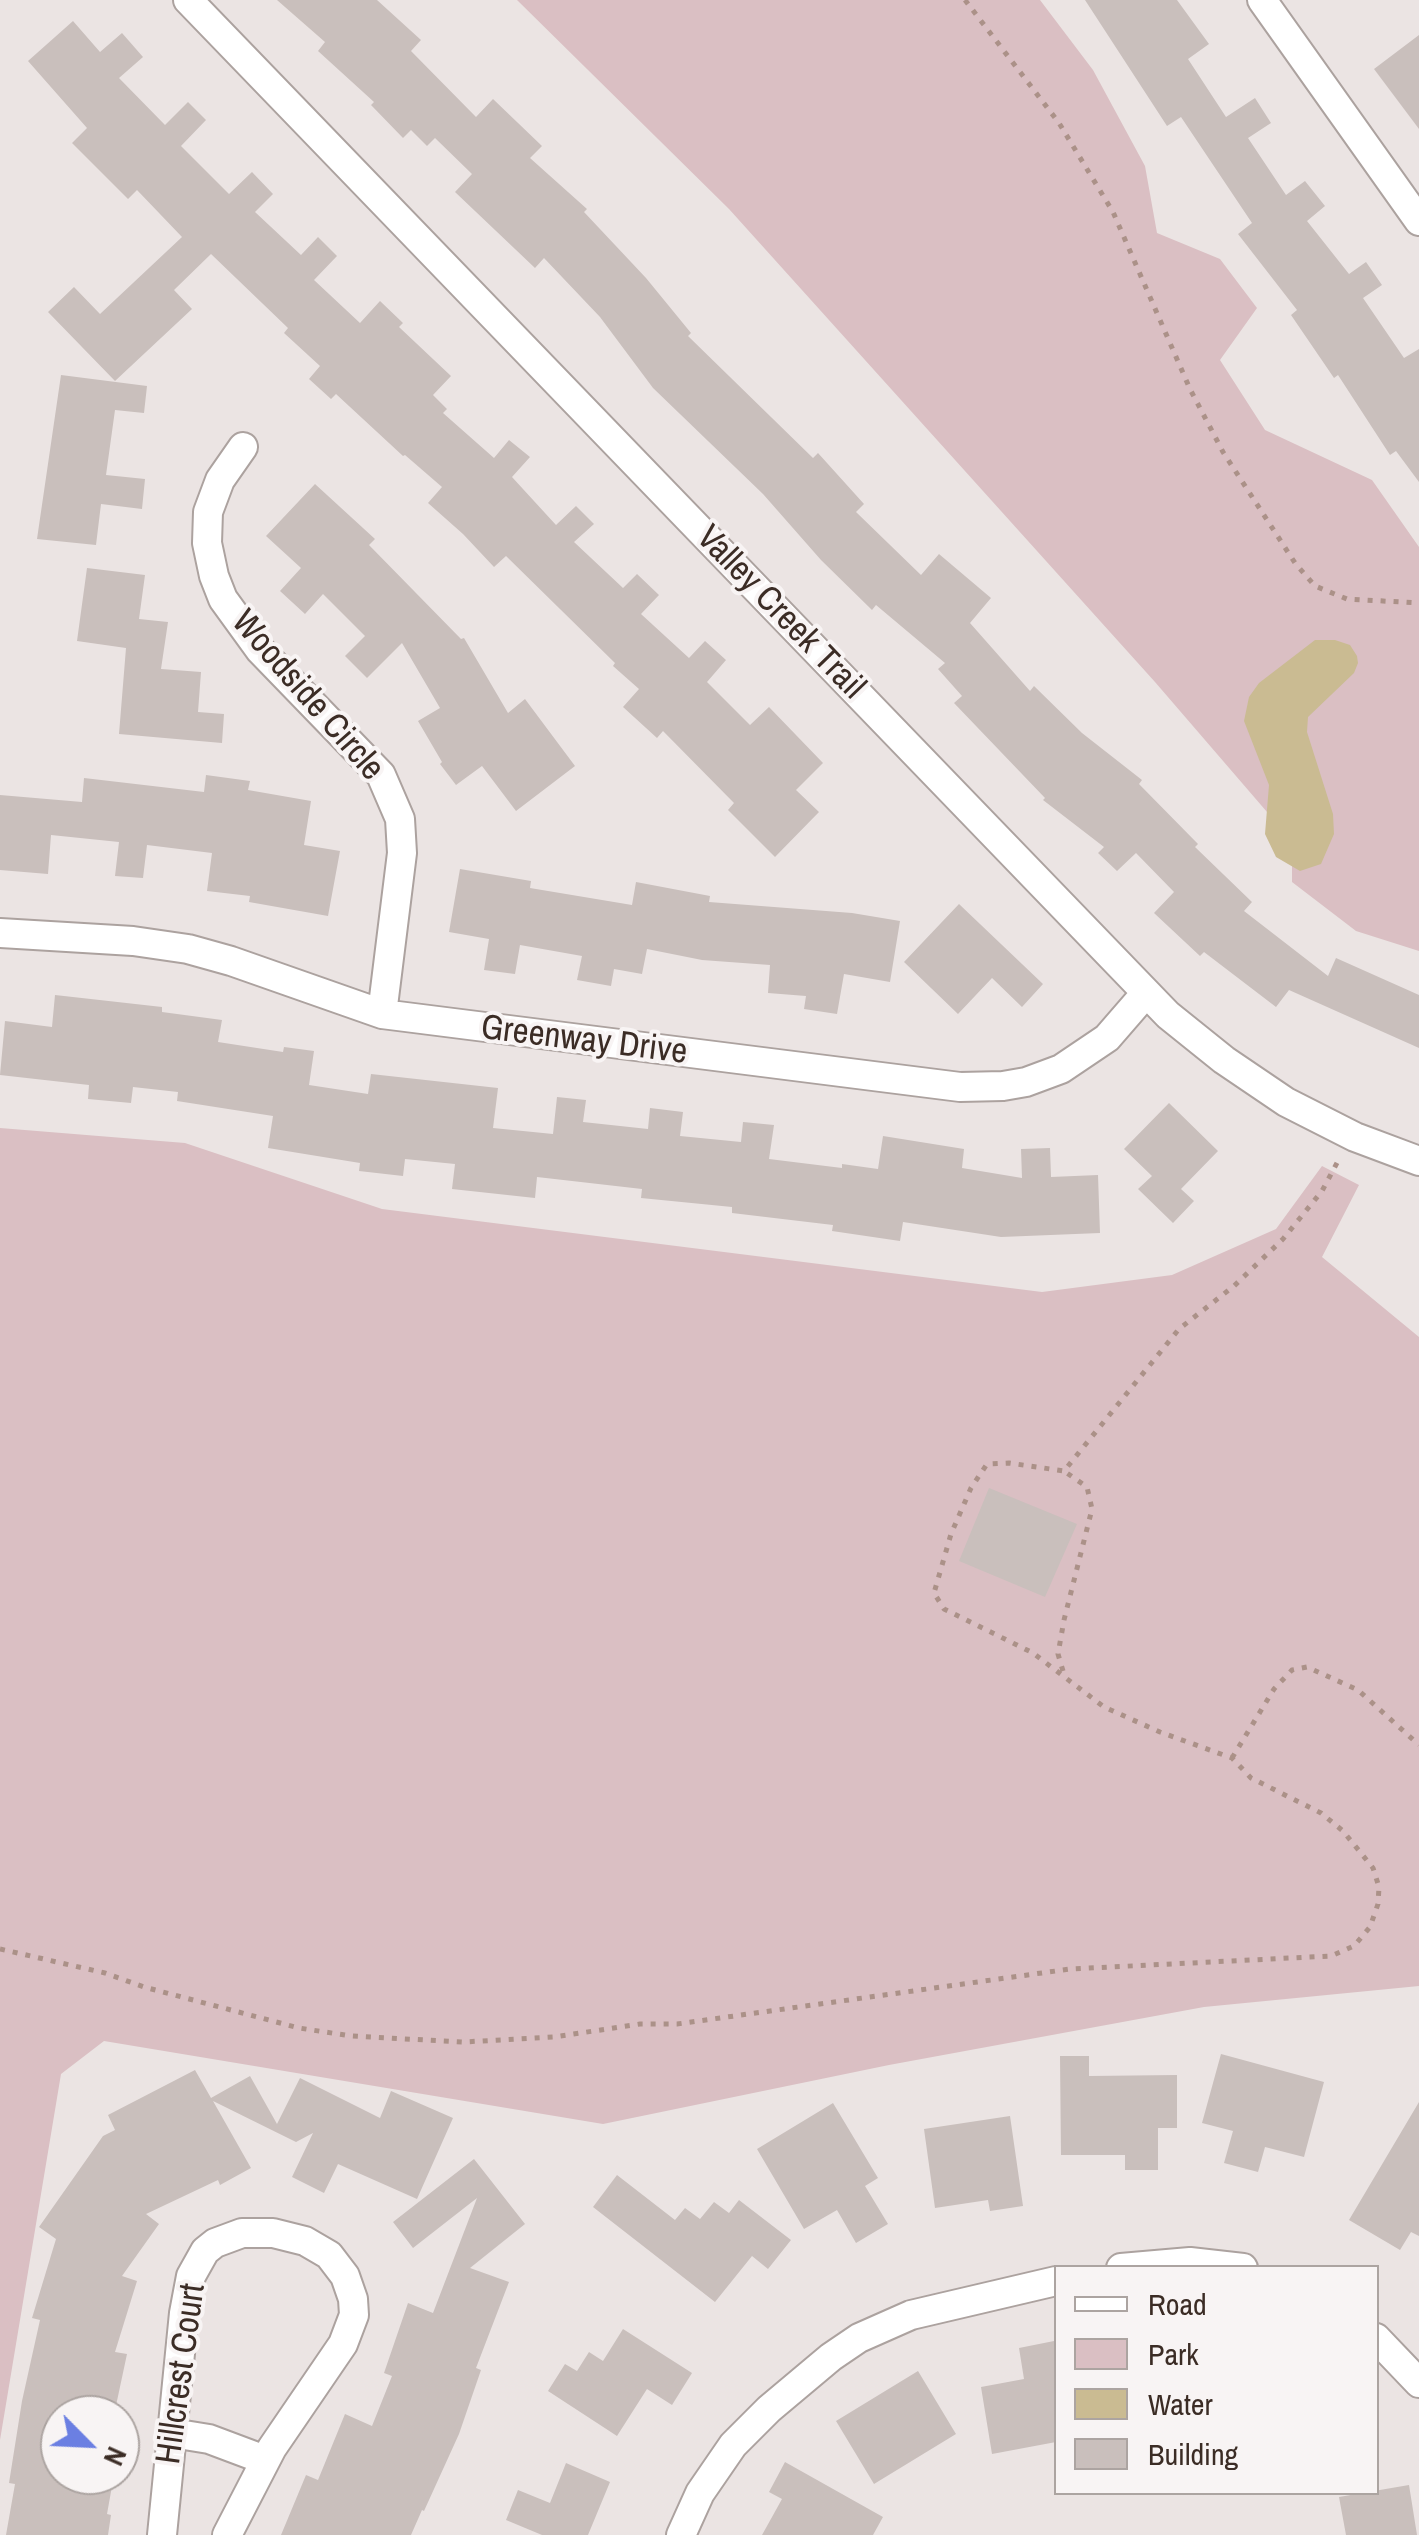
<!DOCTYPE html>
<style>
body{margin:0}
#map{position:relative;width:1419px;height:2535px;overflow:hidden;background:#ebe4e3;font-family:"Archivo Narrow",sans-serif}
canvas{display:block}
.legend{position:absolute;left:1054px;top:2265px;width:325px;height:230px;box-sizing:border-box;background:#f8f4f4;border:2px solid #aca4a1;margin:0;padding:12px 18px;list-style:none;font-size:30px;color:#3b2c25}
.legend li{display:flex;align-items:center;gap:20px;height:50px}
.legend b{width:50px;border:2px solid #aca4a1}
.north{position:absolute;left:40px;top:2395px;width:100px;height:100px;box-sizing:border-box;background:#f8f4f4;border:2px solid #aca4a1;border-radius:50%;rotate:114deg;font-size:28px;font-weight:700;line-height:40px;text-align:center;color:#3b2c25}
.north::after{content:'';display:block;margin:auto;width:35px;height:45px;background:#6b7fe2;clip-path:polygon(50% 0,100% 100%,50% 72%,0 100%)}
</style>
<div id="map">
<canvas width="1419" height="2535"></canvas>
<ul class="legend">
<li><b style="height:12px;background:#fff"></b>Road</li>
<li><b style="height:28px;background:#dabfc3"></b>Park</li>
<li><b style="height:28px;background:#cabb92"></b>Water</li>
<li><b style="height:28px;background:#c9bfbc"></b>Building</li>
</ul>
<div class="north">N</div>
</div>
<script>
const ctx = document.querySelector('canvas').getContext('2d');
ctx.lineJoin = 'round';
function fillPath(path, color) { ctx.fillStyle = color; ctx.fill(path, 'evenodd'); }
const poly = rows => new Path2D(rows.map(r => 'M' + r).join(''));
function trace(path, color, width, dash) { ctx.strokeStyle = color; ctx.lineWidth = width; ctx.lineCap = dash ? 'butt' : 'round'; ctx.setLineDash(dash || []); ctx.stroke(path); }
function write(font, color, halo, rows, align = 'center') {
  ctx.font = font + ' "Archivo Narrow",sans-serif'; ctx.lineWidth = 8; ctx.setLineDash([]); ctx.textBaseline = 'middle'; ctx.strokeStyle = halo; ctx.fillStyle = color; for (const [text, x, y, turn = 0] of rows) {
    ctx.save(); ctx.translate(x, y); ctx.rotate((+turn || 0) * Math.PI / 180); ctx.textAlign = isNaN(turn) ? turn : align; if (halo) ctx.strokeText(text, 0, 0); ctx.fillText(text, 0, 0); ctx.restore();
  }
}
fillPath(poly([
 [517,0,1040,0,1093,70,1145,166,1157,233,1220,259,1257,308,1220,360,1265,430,1372,480,1419,547,1419,951,1356,931,1292,882,1292,841,1155,682,729,209],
 [0,1128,185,1143,382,1209,1042,1292,1172,1275,1276,1229,1322,1166,1359,1185,1322,1257,1419,1337,1419,1986,1204,2007,889,2065,603,2124,104,2041,61,2074,0,2440]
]), '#dabfc3');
fillPath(poly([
 [1315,640,1335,640,1350,645,1357,656,1358,663,1354,673,1308,717,1307,732,1333,814,1334,834,1321,864,1300,871,1276,857,1265,834,1269,785,1244,721,1249,697,1259,683]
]), '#cabb92');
fillPath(poly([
 [277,0,377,0,421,40,411,51,476,117,493,99,542,146,530,158,587,209,584,212,646,278,691,333,688,336,813,458,818,453,864,504,856,512,921,575,939,554,991,598,970,623,1030,691,1034,686,1082,733,1142,780,1139,784,1198,844,1195,847,1252,902,1244,911,1328,976,1336,958,1419,995,1419,1048,1289,990,1276,1007,1204,952,1200,956,1154,913,1174,892,1136,853,1117,871,1098,853,1104,847,1043,800,1045,798,954,703,962,696,938,669,945,663,876,605,872,610,821,560,763,494,653,388,600,317,544,258,535,268,455,192,472,174,435,138,427,146,411,130,403,138,371,105,374,102,318,51,325,42],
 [1085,0,1177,0,1209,44,1188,59,1226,117,1255,98,1271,123,1248,138,1286,195,1305,181,1325,206,1307,221,1349,274,1366,262,1382,285,1363,298,1404,358,1419,349,1419,482,1396,451,1390,455,1338,375,1334,378,1291,315,1297,310,1238,234,1252,223,1181,117,1167,126],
 [73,21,100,52,122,33,143,57,119,78,165,125,188,102,206,120,181,146,229,194,252,172,273,194,255,212,301,255,318,237,337,256,314,280,360,323,380,301,403,323,399,327,451,376,433,395,447,409,443,413,494,458,509,440,530,457,512,477,556,525,576,506,594,524,574,542,623,588,637,574,659,595,641,614,689,658,705,641,726,660,707,682,750,725,769,707,823,763,796,790,819,812,775,857,728,810,734,803,663,731,657,738,623,707,639,689,613,666,615,663,506,556,494,567,463,534,428,503,442,487,405,455,403,456,336,394,331,399,309,379,320,366,284,333,288,328,211,254,174,290,192,309,115,381,48,312,74,287,100,314,182,237,137,190,128,199,72,143,87,128,28,61],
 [1419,35,1419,129,1374,69],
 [61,375,147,386,144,413,115,410,106,475,145,479,142,509,101,504,96,545,37,539],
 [315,484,375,539,369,545,461,639,464,638,508,713,525,699,575,766,516,811,482,766,456,785,440,764,442,762,418,721,440,708,402,643,367,678,345,656,365,636,323,594,305,614,280,591,301,568,266,536],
 [87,568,145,575,139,619,168,622,161,669,201,672,198,712,224,714,222,743,119,734,126,648,77,641],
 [206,775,250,781,248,790,311,801,304,845,340,851,328,916,249,902,250,896,207,891,212,853,147,845,143,878,115,876,119,842,51,835,48,874,0,870,0,795,82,802,84,778,204,792],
 [460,869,531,881,530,888,632,905,636,882,710,896,709,902,852,913,900,921,890,982,844,974,837,1014,804,1009,806,996,768,993,770,965,702,960,647,949,642,974,614,969,611,986,577,980,582,956,520,945,515,974,484,970,489,939,449,932],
 [959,904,1043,984,1022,1007,992,978,958,1014,904,962],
 [55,995,162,1007,162,1012,222,1020,218,1042,283,1052,284,1047,314,1051,309,1085,368,1094,371,1074,498,1088,493,1128,553,1134,557,1097,586,1100,583,1122,648,1129,650,1108,683,1112,680,1136,741,1142,743,1122,774,1125,769,1159,842,1168,842,1164,878,1169,883,1136,964,1149,962,1168,1022,1178,1021,1149,1050,1148,1051,1177,1098,1175,1100,1233,1001,1237,903,1222,900,1241,832,1231,833,1225,732,1213,732,1207,641,1198,642,1189,537,1177,535,1198,452,1189,455,1164,405,1159,403,1176,359,1171,360,1163,268,1148,273,1116,177,1101,178,1092,133,1087,131,1103,88,1099,89,1085,0,1075,5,1021,52,1027],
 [1169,1103,1218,1151,1181,1189,1194,1201,1173,1223,1138,1189,1152,1176,1124,1149],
 [989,1488,1077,1524,1045,1597,959,1561],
 [1221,2054,1324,2082,1304,2157,1265,2147,1258,2172,1224,2163,1233,2131,1202,2123],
 [1060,2056,1089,2056,1089,2076,1177,2075,1177,2128,1158,2128,1158,2170,1125,2170,1125,2155,1061,2155],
 [195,2070,211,2098,250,2076,277,2124,300,2078,380,2118,391,2091,453,2118,417,2199,338,2164,324,2193,292,2177,313,2133,296,2142,213,2101,251,2168,220,2185,218,2180,146,2214,159,2224,122,2276,137,2281,115,2352,127,2354,114,2415,85,2415,60,2410,60,2475,114,2475,107,2514,111,2515,108,2535,6,2535,15,2484,9,2483,22,2401,40,2320,32,2318,56,2239,39,2227,103,2136,115,2130,108,2115],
 [1419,2102,1419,2236,1411,2232,1400,2250,1349,2220],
 [833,2103,878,2178,865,2186,888,2224,856,2243,837,2210,804,2229,757,2149],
 [1010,2116,1023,2206,990,2211,988,2200,935,2208,924,2129],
 [474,2159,525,2224,470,2268,509,2282,476,2368,481,2370,459,2434,424,2511,422,2510,411,2535,281,2535,306,2475,318,2480,345,2414,372,2426,392,2376,384,2373,408,2303,433,2313,477,2198,413,2248,393,2222],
 [617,2175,675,2220,685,2208,700,2219,714,2202,729,2213,739,2200,791,2240,768,2269,752,2256,715,2302,593,2207],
 [623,2329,692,2373,672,2405,647,2389,617,2436,548,2391,565,2364,577,2371,589,2352,603,2361],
 [1054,2341,1056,2442,992,2454,981,2387,1024,2379,1019,2348],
 [918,2371,956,2434,874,2484,836,2421],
 [785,2462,883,2517,873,2535,762,2535,782,2499,769,2492],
 [566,2463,610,2482,588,2535,542,2535,506,2520,518,2490,550,2503],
 [1409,2485,1417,2535,1346,2535,1339,2497]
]), '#c9bfbc');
const minor = poly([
 [188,0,1168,1015,1224,1060,1286,1102,1355,1137,1419,1161],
 [1262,0,1419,221],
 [243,447,220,480,208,512,207,543,214,576,223,599,260,650,381,775,400,819,402,853,382,1014],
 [0,933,133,941,188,949,231,961,382,1014,960,1087,1003,1086,1026,1082,1061,1069,1107,1038,1146,993],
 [1121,2268,1190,2262,1243,2268],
 [1376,2338,1419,2383],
 [172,2433,209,2439,265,2460],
 [162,2535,184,2313,191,2276,205,2251,215,2243,242,2233,273,2233,305,2241,329,2255,345,2276,353,2299,354,2315,343,2344,272,2448,227,2535],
 [681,2535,700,2493,733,2445,769,2409,831,2357,859,2338,911,2315,1056,2281]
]);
trace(minor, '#aca29f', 32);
trace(poly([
 [965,0,1059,123,1113,212,1190,389,1223,452,1295,563,1315,586,1347,599,1419,603],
 [1063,1671,1058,1654,1064,1620,1092,1509,1087,1487,1064,1471],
 [1232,1758,1274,1689,1292,1670,1307,1667,1358,1690,1419,1745],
 [0,1949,105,1973,144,1987,299,2028,351,2036,463,2042,554,2037,640,2024,677,2024,1070,1969,1331,1956,1354,1946,1370,1927,1378,1904,1379,1887,1373,1868,1343,1831,1321,1813,1251,1778,1232,1758,1160,1732,1104,1707,1033,1653,944,1609,934,1593,951,1534,971,1488,987,1464,1009,1463,1064,1471,1179,1329,1234,1286,1283,1239,1322,1191,1338,1161]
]), '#ab9188', 5, [5, 8]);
trace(minor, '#fff', 28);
write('35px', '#3b2c25', '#f8f4f4', [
 ["Valley Creek Trail",780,613,46],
 ["Woodside Circle",307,696,49],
 ["Greenway Drive",584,1041,7],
 ["Hillcrest Court",182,2374,-82]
]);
</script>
